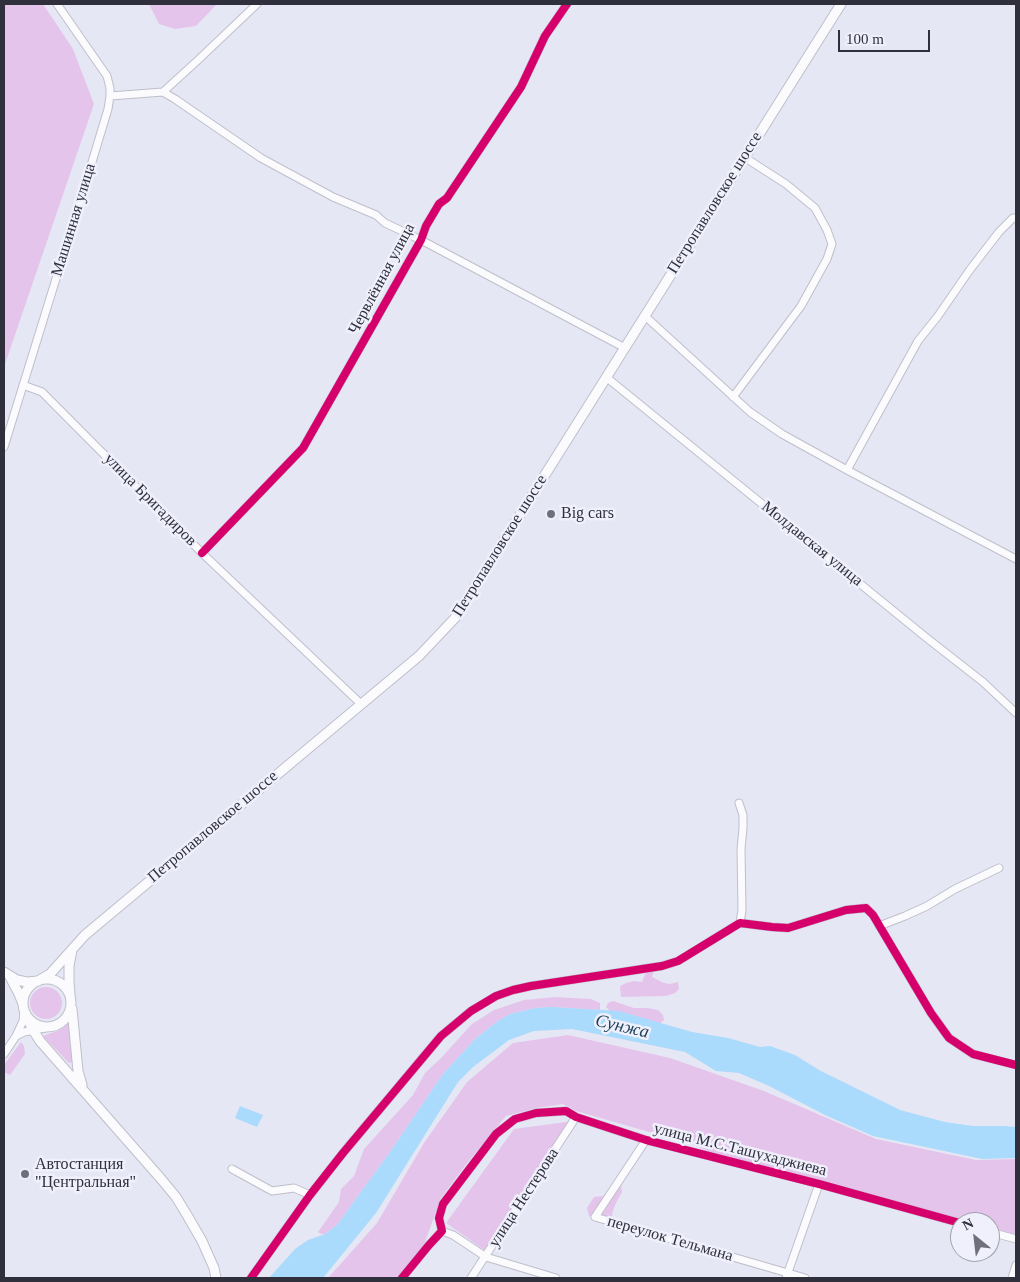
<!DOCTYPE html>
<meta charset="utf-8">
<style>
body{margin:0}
#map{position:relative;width:1020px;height:1282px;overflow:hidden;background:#e6e7f4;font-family:"Times New Roman",serif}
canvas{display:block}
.frame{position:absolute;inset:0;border:5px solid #2f303b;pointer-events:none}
.north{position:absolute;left:950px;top:1212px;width:50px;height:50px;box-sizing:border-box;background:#eff0fc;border:1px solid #a2a3af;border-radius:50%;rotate:331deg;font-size:14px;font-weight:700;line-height:20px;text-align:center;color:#2f303b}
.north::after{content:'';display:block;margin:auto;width:18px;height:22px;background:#6f707c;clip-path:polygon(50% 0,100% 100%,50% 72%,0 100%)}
.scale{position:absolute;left:838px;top:30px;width:92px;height:22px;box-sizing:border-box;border:2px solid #2f303b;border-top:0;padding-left:6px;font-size:15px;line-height:18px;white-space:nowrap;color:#2f303b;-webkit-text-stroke:4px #eff0fc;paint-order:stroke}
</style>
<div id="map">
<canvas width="1020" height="1282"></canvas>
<div class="frame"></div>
<div class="north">N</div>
<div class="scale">100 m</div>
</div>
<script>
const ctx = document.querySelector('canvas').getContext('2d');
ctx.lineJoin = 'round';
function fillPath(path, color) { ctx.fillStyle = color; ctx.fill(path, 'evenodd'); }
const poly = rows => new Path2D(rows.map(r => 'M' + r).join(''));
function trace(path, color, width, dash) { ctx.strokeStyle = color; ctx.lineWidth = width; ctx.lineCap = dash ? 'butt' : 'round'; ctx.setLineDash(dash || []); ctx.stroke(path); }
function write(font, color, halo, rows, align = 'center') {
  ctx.font = font + ' "Times New Roman",serif'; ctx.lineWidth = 5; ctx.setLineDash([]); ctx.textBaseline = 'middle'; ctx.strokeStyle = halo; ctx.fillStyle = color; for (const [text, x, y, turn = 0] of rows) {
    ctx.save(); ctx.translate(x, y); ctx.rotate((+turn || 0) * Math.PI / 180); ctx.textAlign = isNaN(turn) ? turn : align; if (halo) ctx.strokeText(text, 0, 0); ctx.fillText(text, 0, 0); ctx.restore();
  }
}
fillPath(poly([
 [4,4,43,4,73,49,94,104,4,367],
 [149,4,217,4,196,26,175,29,159,24],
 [647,970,654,970,652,977,664,983,670,984,678,982,679,989,675,993,666,996,621,997,620,986,626,983,634,981,642,982],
 '30 1003a16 16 0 1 1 32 0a16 16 0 1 1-32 0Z',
 [556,997,591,999,600,1003,600,1010,552,1007,535,1008,510,1014,498,1021,476,1038,443,1074,392,1149,337,1225,325,1234,321,1234,318,1232,339,1202,341,1189,354,1176,364,1149,413,1095,425,1073,440,1059,472,1024,494,1010,524,1000],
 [613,1001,634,1008,648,1008,658,1010,663,1015,664,1020,659,1024,612,1013,606,1007,608,1003],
 [69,1021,73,1062,69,1063,43,1036,57,1031,64,1027],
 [568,1035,670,1058,764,1091,876,1139,976,1160,1016,1159,1016,1235,990,1227,990,1222,970,1222,825,1182,734,1162,691,1144,576,1111,563,1104,537,1108,506,1116,468,1162,441,1198,424,1245,400,1278,328,1278,377,1223,424,1143,467,1082,513,1043],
 [21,1042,24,1046,25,1054,10,1075,4,1072,4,1065],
 [573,1121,487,1252,446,1223,514,1129],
 [614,1184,621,1184,622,1192,616,1203,612,1213,613,1220,608,1224,589,1216,587,1208,594,1197,603,1196]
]), '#e5c4eb');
fillPath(poly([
 [552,1007,619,1011,692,1032,728,1038,760,1047,770,1046,795,1055,819,1070,900,1110,945,1122,973,1126,1004,1126,1016,1127,1016,1158,982,1159,873,1136,825,1115,769,1086,739,1073,716,1071,685,1052,572,1029,534,1031,509,1040,473,1067,458,1082,376,1213,323,1278,269,1278,295,1249,308,1240,325,1234,337,1225,392,1149,443,1074,476,1038,498,1021,510,1014,535,1008],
 [240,1106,263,1115,257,1127,235,1118]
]), '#aadafc');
const minor = poly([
 [163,92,197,61,257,4],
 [110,96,163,92,175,99,261,158,333,197,376,215,385,223,421,240,625,348],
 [645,316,750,412,782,434,847,470,1016,559],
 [606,377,928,639,983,682,1016,713],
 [23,385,42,392,202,553,361,704],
 [733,397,801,306,827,259,832,244,827,230,815,208,786,184,744,157],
 [4,447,89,172,108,109,110,96,110,88,107,76,57,4],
 [847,470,918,341,938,316,969,271,999,232,1013,218,1016,218],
 [202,553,303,448,421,240,426,226,439,204,447,198,521,87,545,36,567,4],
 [739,803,743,815,743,828,741,849,742,910,740,923],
 [879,926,905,916,927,906,955,889,999,868],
 [16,1036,24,1032,45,1028],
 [4,1054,16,1036,23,1021,24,1010],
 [646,1140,595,1217,805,1278],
 [232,1169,272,1191,294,1188,310,1195],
 [442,1231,453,1235,486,1257,556,1278],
 [990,1232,1016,1239],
 [251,1278,310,1195,343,1153,441,1036,471,1011,496,996,513,990,531,986,662,966,678,961,740,923,772,927,788,928,846,910,866,908,873,915,931,1013,949,1038,973,1054,1016,1065],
 [402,1278,429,1245,442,1231,439,1218,443,1204,496,1134,515,1119,536,1113,566,1111,576,1117,646,1140,819,1184,960,1223],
 [471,1278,576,1117],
 [786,1278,819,1184],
 [1012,1278,1016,1265]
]);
const major = poly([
 [4,972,17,980,27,982,38,981,50,974,85,935,419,656,455,618,841,4],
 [10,977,19,994,23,1004],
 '23 1003a24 24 0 1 1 48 0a24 24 0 1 1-48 0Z',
 [70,994,69,982,69,966,72,950],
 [72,1009,78,1071,82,1085],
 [26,1016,33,1030,40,1041,162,1180,176,1197,187,1215,202,1241,214,1268,216,1278]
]);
trace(minor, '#bebfca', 9);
trace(major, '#bebfca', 11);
trace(minor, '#fbfbfd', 7);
trace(major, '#fbfbfd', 9);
trace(poly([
 [202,553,303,448,421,240,426,226,439,204,447,198,521,87,545,36,567,4],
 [251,1278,310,1195,343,1153,441,1036,471,1011,496,996,513,990,531,986,662,966,678,961,740,923,772,927,788,928,846,910,866,908,873,915,931,1013,949,1038,973,1054,1016,1065],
 [402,1278,429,1245,442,1231,439,1218,443,1204,496,1134,515,1119,536,1113,566,1111,576,1117,646,1140,819,1184,960,1223]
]), '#d6006c', 8);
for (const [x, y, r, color] of [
 [551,514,5,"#6f707c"],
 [25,1174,5,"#6f707c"]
]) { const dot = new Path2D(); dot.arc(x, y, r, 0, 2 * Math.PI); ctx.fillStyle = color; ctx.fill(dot); trace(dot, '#eff0fc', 2); }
write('16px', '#2f303b', '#eff0fc', [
 ["Петропавловское шоссе",715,203,-58],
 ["Машинная улица",74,220,-73],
 ["Червлённая улица",382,279,-62],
 ["улица Бригадиров",150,500,45],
 ["Молдавская улица",812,544,39],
 ["Петропавловское шоссе",500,546,-58],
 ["Петропавловское шоссе",213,827,-40],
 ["улица М.С.Ташухаджиева",740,1150,14],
 ["улица Нестерова",524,1198,-57],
 ["переулок Тельмана",670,1239,16]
]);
write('16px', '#2f303b', '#eff0fc', [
 ["Big cars",561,514],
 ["Автостанция",35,1165],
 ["\"Центральная\"",35,1183]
], 'left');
write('italic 18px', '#1f455b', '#eff0fc', [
 ["Сунжа",622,1027,13]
]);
</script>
